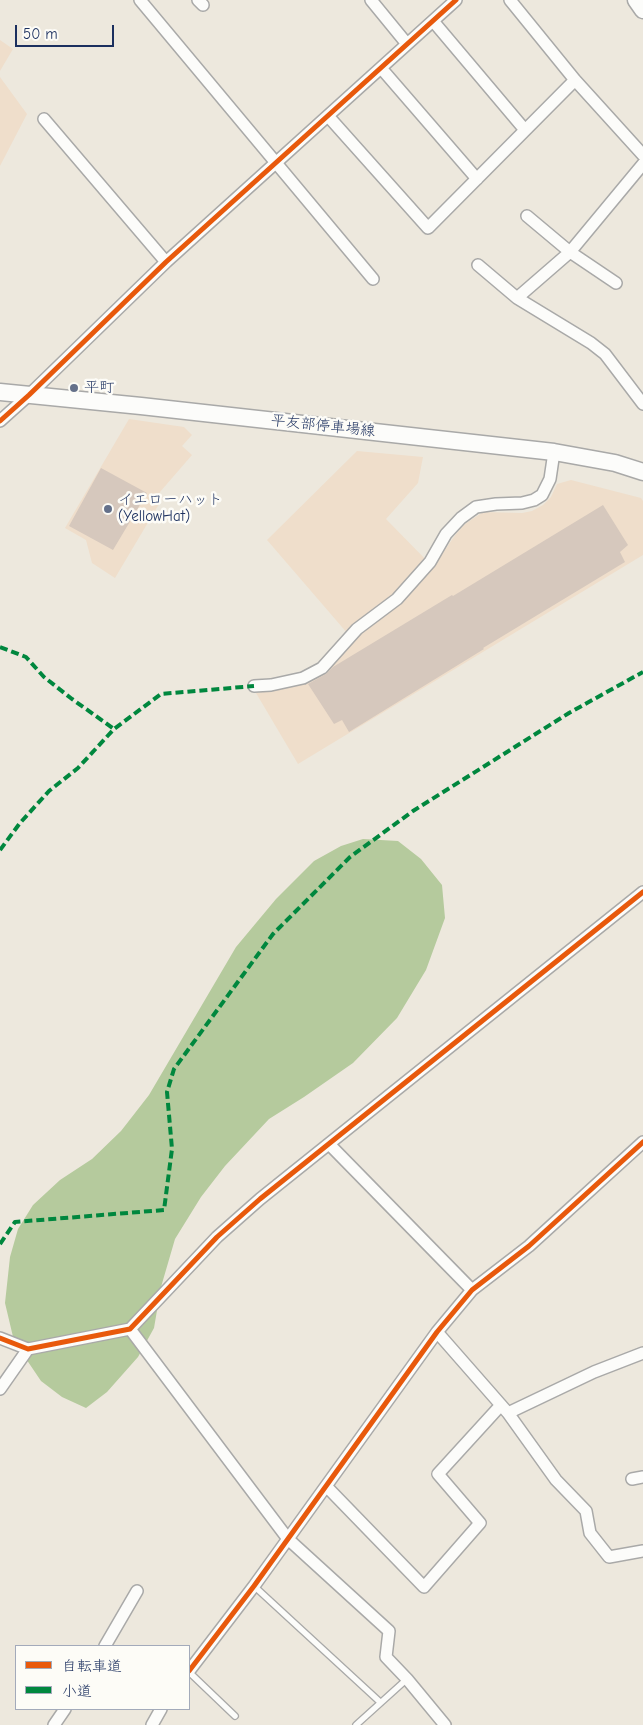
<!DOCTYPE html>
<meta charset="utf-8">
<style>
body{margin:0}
#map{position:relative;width:643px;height:1725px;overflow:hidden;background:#ede8dd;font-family:"Comic Neue","Klee One",sans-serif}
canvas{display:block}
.legend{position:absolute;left:15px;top:1645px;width:175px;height:65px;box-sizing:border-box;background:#fdfcf7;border:1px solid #a3aaba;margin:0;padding:6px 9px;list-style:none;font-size:15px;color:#1b2f5e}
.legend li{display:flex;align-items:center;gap:10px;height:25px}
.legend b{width:25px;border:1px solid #a3aaba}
.scale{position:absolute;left:15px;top:25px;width:99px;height:22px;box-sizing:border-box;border:2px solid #1b2f5e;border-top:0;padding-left:6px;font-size:15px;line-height:18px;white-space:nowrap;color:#1b2f5e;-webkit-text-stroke:4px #fdfcf7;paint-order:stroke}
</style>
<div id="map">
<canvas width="643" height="1725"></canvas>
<ul class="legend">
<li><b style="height:6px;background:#e8590c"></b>自転車道</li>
<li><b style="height:6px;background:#00873e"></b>小道</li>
</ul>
<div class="scale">50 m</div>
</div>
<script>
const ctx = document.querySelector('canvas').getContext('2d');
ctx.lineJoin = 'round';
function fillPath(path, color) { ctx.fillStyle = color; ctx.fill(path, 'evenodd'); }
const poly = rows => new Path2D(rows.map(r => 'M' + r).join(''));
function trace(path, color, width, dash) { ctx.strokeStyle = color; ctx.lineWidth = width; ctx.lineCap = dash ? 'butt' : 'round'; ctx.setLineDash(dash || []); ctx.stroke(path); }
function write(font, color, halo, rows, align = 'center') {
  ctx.font = font + ' "Comic Neue","Klee One",sans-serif'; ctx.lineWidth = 5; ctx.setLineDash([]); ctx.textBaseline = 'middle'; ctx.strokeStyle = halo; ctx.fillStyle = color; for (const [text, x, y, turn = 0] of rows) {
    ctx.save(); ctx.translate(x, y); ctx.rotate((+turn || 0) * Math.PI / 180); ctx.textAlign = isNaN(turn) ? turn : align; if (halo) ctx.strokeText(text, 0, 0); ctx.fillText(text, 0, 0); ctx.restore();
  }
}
fillPath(poly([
 [0,40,13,49,0,71],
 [0,77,27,114,0,166],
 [129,419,184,427,192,435,182,446,192,455,160,492,162,499,115,578,92,563,86,540,65,528],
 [357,451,423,457,418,483,386,519,433,567,456,534,465,524,483,512,522,513,532,511,543,505,551,497,557,484,571,480,641,498,643,501,643,555,298,764,256,693,304,683,334,663,354,641,267,540]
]), '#efdecb');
fillPath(poly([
 [363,839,398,841,421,859,442,885,445,918,426,970,397,1018,353,1063,304,1097,269,1119,225,1166,201,1197,175,1239,161,1287,154,1328,138,1357,107,1392,86,1408,62,1397,41,1381,14,1341,5,1303,10,1257,18,1229,33,1205,60,1180,92,1159,121,1131,149,1095,236,947,276,899,314,861,341,846]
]), '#b5ca9d');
fillPath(poly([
 [101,468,147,493,113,550,69,526],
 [603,505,628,545,620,552,625,562,483,648,484,649,349,732,342,720,334,724,308,684,326,674,333,667,452,595,453,596]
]), '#d6c8bd');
const service = poly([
 [254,1586,380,1702],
 [189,1672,235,1716],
 [356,1725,407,1679]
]);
const minor = poly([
 [140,0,373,279],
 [198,0,203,5],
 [371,0,407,44],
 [510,0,575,80,643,155],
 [433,21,525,130],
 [381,68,477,179],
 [328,116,428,228,575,80],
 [44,119,166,262],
 [527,216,570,252,616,283],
 [478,265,517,298,591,343,605,354,643,404],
 [517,298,570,252,643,164],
 [0,421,29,395,166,262,456,0],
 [254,686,271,685,303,678,322,668,357,629,397,599,430,562,446,534,461,518,476,507,496,504,522,503,534,500,542,495,550,479,554,452],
 [329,1144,472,1290],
 [130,1329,288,1539,389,1631,386,1657,407,1679,445,1725],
 [437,1332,508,1413,594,1372,643,1353],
 [0,1338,28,1349,130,1329,217,1237,260,1199,643,892],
 [0,1389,28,1349],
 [508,1413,556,1480,586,1511,590,1533,609,1557,643,1551],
 [632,1479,643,1477],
 [326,1486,424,1587,480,1523,438,1474,501,1405],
 [105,1646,137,1591],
 [189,1671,254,1586,437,1332,472,1290,529,1246,643,1142],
 [54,1725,65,1709],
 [152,1725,161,1709]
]);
const secondary = poly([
 [636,0,643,10],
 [0,392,141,406,554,452,615,463,643,472]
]);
trace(service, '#a9a9a8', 8);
trace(minor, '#a9a9a8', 14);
trace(secondary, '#a9a9a8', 19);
trace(service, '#fcfcfa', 5.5);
trace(minor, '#fcfcfa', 11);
trace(secondary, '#fcfcfa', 16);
trace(poly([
 [0,647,26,657,44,677,72,699,114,729],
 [0,850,20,823,49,791,78,768,114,729,161,694,254,686],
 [0,1244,15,1222,164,1210,172,1149,167,1092,174,1069,273,934,350,857,413,811,569,713,643,672]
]), '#00873e', 4, [8, 4]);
trace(poly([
 [0,421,29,395,166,262,456,0],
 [0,1338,28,1349,130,1329,217,1237,260,1199,643,892],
 [189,1671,254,1586,437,1332,472,1290,529,1246,643,1142]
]), '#e8590c', 5);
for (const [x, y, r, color] of [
 [74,388,5,"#64708a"],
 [108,509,5,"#64708a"]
]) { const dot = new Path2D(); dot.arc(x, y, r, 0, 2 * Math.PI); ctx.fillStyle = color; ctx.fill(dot); trace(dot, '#fdfcf7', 2); }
write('15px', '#1b2f5e', '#fdfcf7', [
 ["平町",84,388],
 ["イエローハット",118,500],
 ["(YellowHat)",118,517]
], 'left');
write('15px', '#1b2f5e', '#fdfcf7', [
 ["平友部停車場線",323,426,6]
]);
</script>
